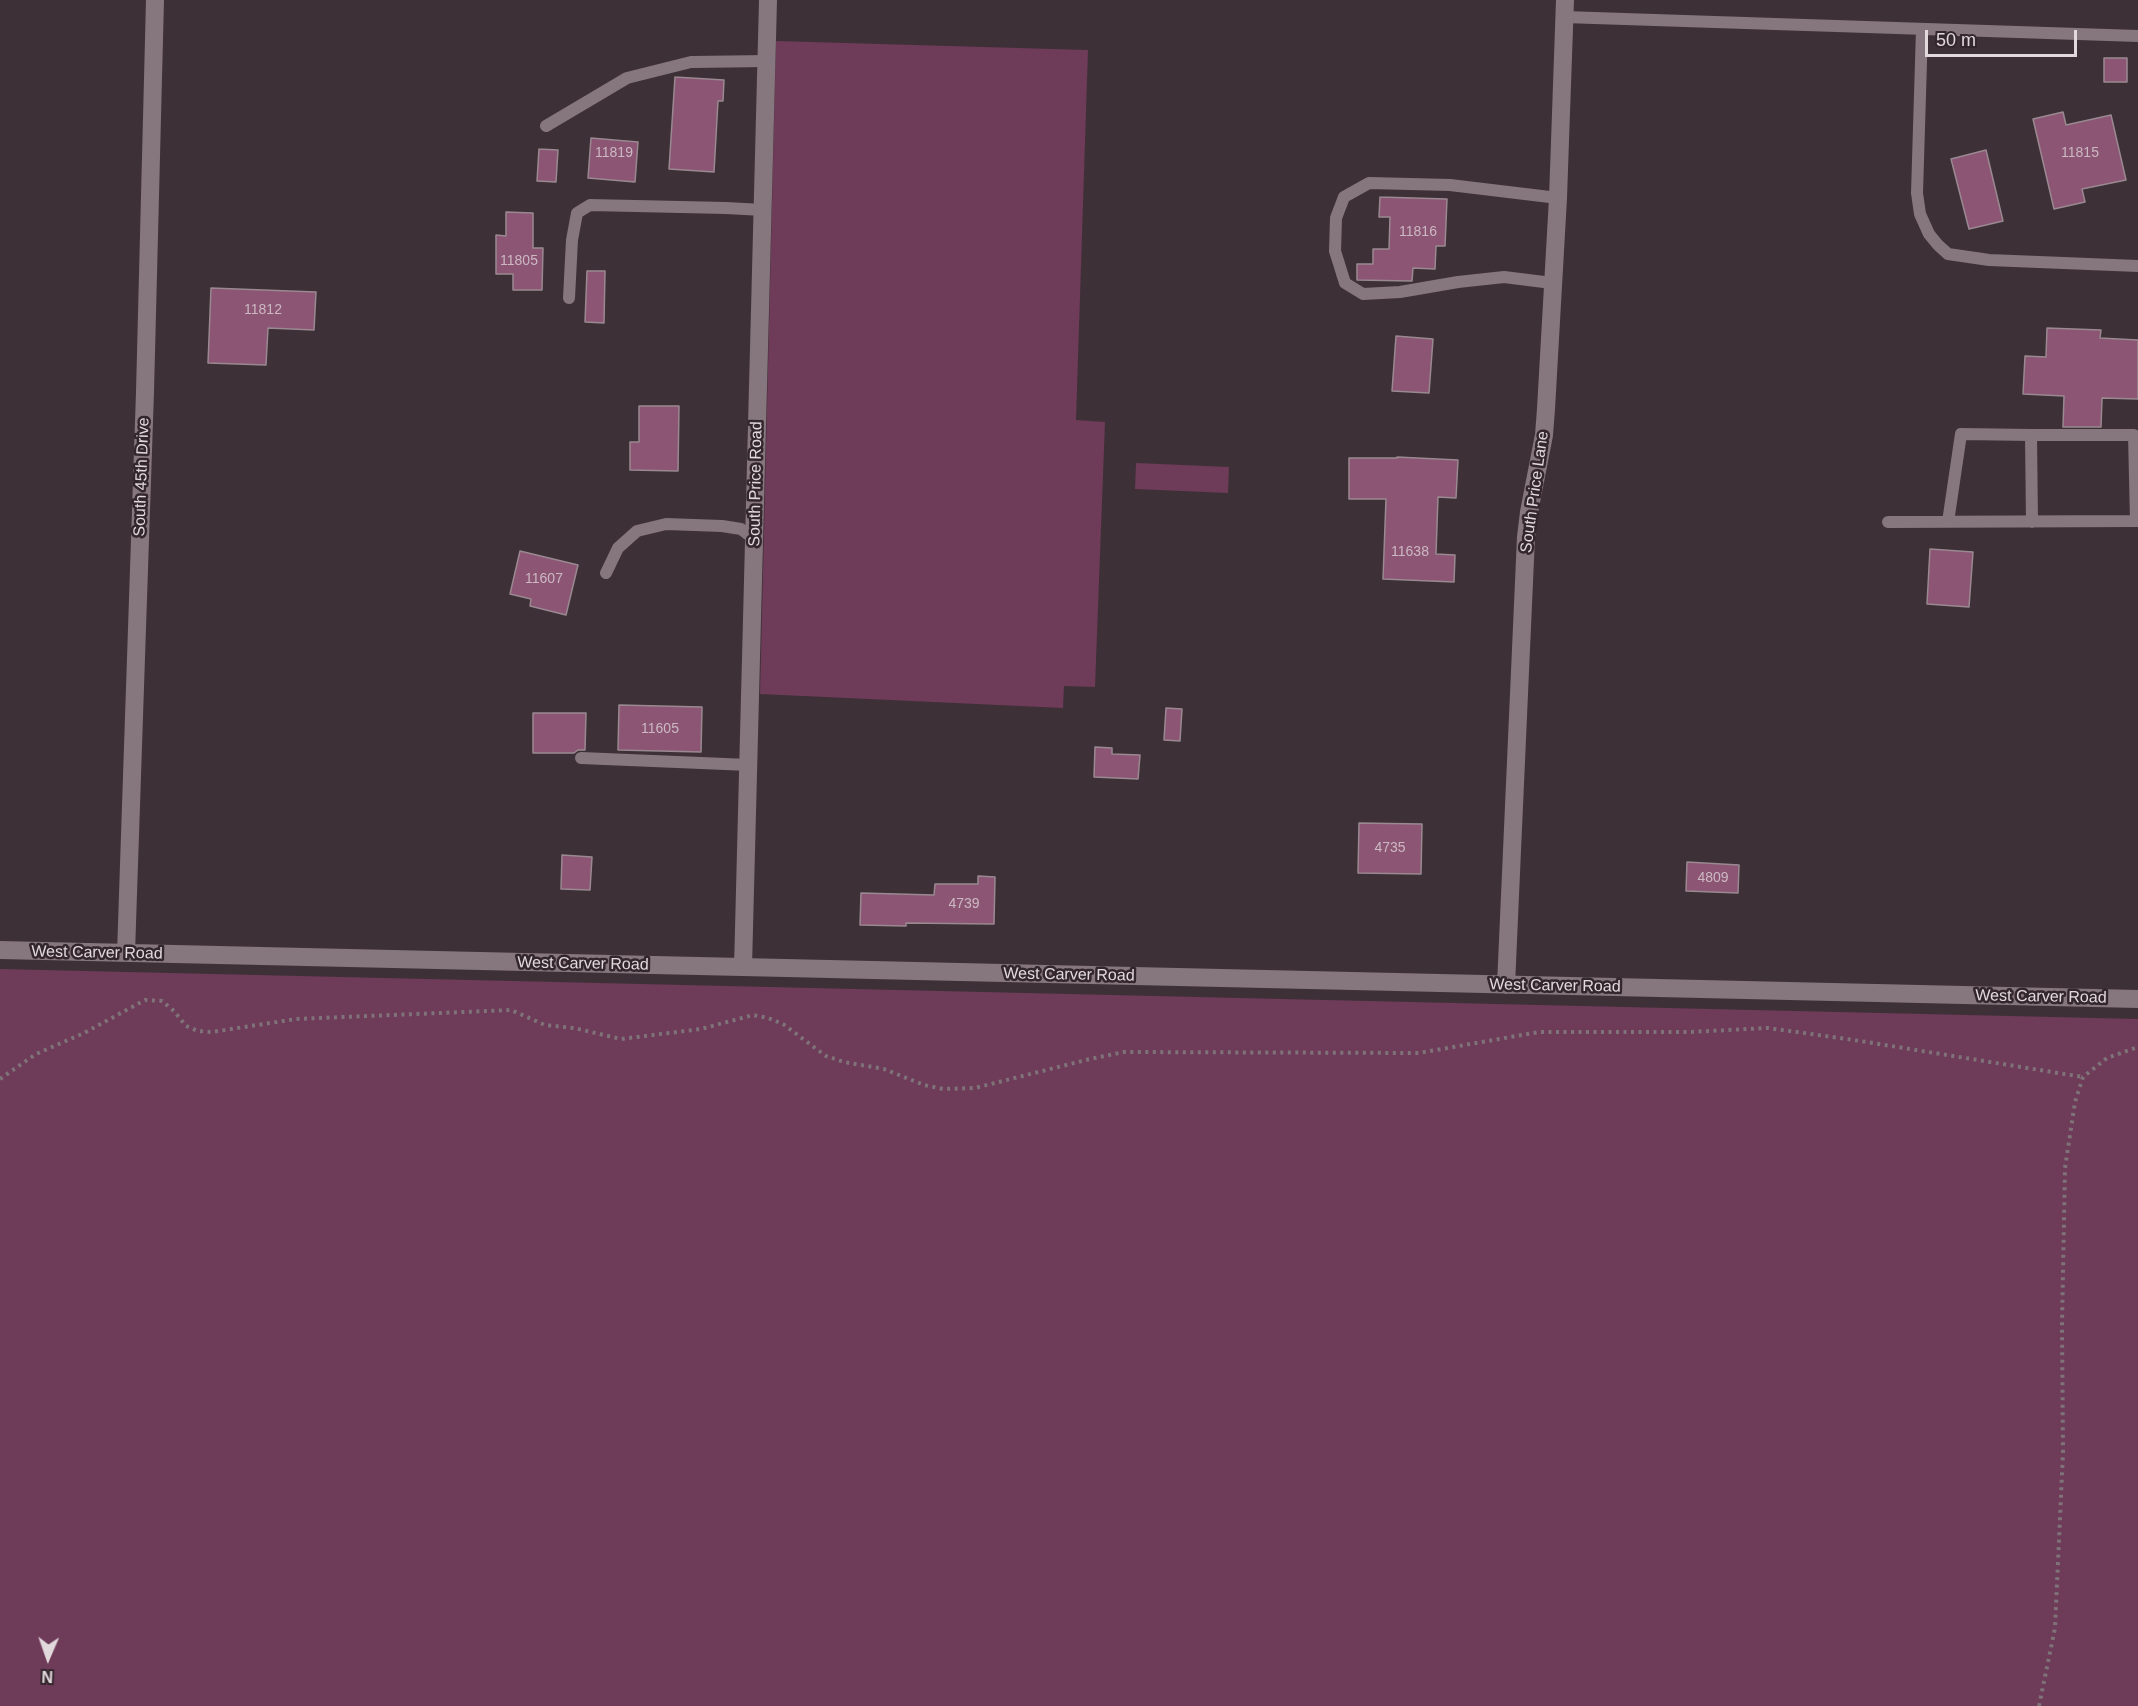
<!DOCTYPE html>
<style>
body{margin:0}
#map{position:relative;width:2138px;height:1706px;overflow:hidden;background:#3e3037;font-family:Helvetica,sans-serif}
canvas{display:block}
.north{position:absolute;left:18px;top:1628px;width:60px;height:60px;-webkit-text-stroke:4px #33262d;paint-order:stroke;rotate:182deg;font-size:16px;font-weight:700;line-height:24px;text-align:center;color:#e2d9dd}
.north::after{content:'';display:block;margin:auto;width:21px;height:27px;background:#e2d9dd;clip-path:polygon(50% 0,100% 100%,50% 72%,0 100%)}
.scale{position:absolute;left:1925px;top:30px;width:152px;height:27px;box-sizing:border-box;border:3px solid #e2d9dd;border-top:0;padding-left:8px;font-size:18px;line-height:21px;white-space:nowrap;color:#e2d9dd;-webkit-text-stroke:4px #33262d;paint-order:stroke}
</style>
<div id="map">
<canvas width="2138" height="1706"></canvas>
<div class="north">N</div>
<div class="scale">50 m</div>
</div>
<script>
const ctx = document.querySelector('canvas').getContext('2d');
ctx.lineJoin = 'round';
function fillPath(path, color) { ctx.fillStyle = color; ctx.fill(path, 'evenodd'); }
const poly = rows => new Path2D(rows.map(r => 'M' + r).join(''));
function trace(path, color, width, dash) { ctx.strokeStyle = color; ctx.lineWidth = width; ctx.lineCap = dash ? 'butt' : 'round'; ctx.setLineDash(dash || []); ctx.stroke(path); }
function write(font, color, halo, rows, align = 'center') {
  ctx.font = font + ' Helvetica,sans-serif'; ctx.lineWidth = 5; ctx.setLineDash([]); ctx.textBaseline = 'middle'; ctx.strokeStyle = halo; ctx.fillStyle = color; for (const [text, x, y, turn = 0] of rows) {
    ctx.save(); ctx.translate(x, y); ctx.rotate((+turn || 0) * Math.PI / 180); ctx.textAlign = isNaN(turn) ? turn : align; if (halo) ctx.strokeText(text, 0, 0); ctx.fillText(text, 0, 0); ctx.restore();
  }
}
fillPath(poly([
 [776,41,1088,50,1076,420,1105,422,1095,687,1064,686,1063,708,760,694],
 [1136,463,1229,467,1228,493,1135,489],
 [0,969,2138,1019,2138,1706,0,1706]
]), '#6e3b58');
const building = poly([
 [2104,58,2127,58,2127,82,2104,82,2104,58],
 [675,77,724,80,723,101,718,101,714,172,669,169,675,77],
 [2063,112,2066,125,2111,115,2126,180,2082,189,2085,202,2054,209,2033,119,2063,112],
 [591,138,638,142,635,182,588,178,591,138],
 [539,149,558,150,556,182,537,181,539,149],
 [1986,150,2003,221,1969,229,1951,159,1986,150],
 [1380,197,1447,199,1445,246,1436,246,1435,269,1413,268,1412,281,1357,280,1357,264,1373,264,1373,249,1389,249,1390,217,1379,217,1380,197],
 [506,212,533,213,533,248,543,248,542,290,513,290,513,274,496,274,496,235,506,236,506,212],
 [587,271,605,271,604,323,585,322,587,271],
 [211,288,316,292,314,330,268,328,266,365,208,363,211,288],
 [2047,328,2101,330,2100,338,2138,340,2138,399,2102,398,2101,427,2063,427,2064,396,2023,394,2025,356,2046,357,2047,328],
 [1396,336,1433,339,1429,393,1392,391,1396,336],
 [639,406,679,406,678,471,630,470,630,442,639,442,639,406],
 [1397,457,1458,460,1456,498,1438,497,1436,554,1455,555,1454,582,1383,579,1386,499,1349,499,1349,458,1397,458,1397,457],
 [1930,549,1973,552,1969,607,1927,604,1930,549],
 [520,551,578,565,566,615,530,606,531,599,510,594,520,551],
 [619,705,702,707,701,752,618,750,619,705],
 [1166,708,1182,709,1180,741,1164,740,1166,708],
 [533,713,586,713,585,750,578,750,574,753,533,753,533,713],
 [1095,747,1112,748,1112,754,1140,755,1138,779,1094,777,1095,747],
 [1359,823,1422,824,1421,874,1358,873,1359,823],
 [562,855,592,857,590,890,561,889,562,855],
 [1687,862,1739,865,1738,893,1686,891,1687,862],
 [978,876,995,877,994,924,906,923,906,926,860,925,861,893,934,895,935,884,978,884,978,876]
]);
fillPath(building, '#8b5573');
trace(building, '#9a8991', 1.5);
trace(poly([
 [0,1079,36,1054,84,1033,145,1000,162,1001,174,1011,186,1026,198,1031,212,1032,296,1019,511,1010,545,1025,574,1028,621,1039,701,1029,753,1015,768,1018,783,1024,826,1056,844,1062,884,1069,924,1085,943,1089,975,1088,1090,1059,1124,1052,1419,1053,1539,1032,1689,1032,1768,1028,1854,1040,2083,1077],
 [2039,1706,2055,1628,2063,1452,2062,1325,2065,1168,2075,1102,2083,1077,2107,1058,2138,1047]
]), '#7f7379', 4, [3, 4.5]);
trace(poly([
 [1564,17,2138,36],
 [1922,29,1917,193,1920,214,1929,234,1938,245,1948,254,1989,260,2138,266],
 [546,126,627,78,691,62,767,61],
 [1552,283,1504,277,1458,282,1400,292,1363,294,1345,283,1335,251,1336,218,1344,197,1369,183,1450,185,1558,198],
 [569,298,572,240,577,213,590,205,726,208,763,210],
 [1888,522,2138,521],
 [1948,522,1961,434,2031,435],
 [2032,522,2031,435,2134,435,2136,521],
 [606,573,618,548,637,531,666,524,722,526,741,529,754,539],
 [581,758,749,765]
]), '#86767e', 12);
trace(poly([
 [0,950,2138,999],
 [126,953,145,392,155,0],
 [743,967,768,0],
 [1506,985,1526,537,1529,512,1544,435,1546,409,1558,198,1565,0]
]), '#86767e', 18);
write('14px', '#ccb8c2', null, [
 ["11819",614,153],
 ["11815",2080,153],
 ["11816",1418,232],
 ["11805",519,261],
 ["11812",263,310],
 ["11638",1410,552],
 ["11607",544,579],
 ["11605",660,729],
 ["4735",1390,848],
 ["4809",1713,878],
 ["4739",964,904]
]);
write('16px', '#e2d9dd', '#33262d', [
 ["South 45th Drive",142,477,-88],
 ["South Price Road",756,484,-89],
 ["South Price Lane",1535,492,-82],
 ["West Carver Road",97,953,1],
 ["West Carver Road",583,964,1],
 ["West Carver Road",1069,975,1],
 ["West Carver Road",1555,986,1],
 ["West Carver Road",2041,997,1]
]);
</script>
